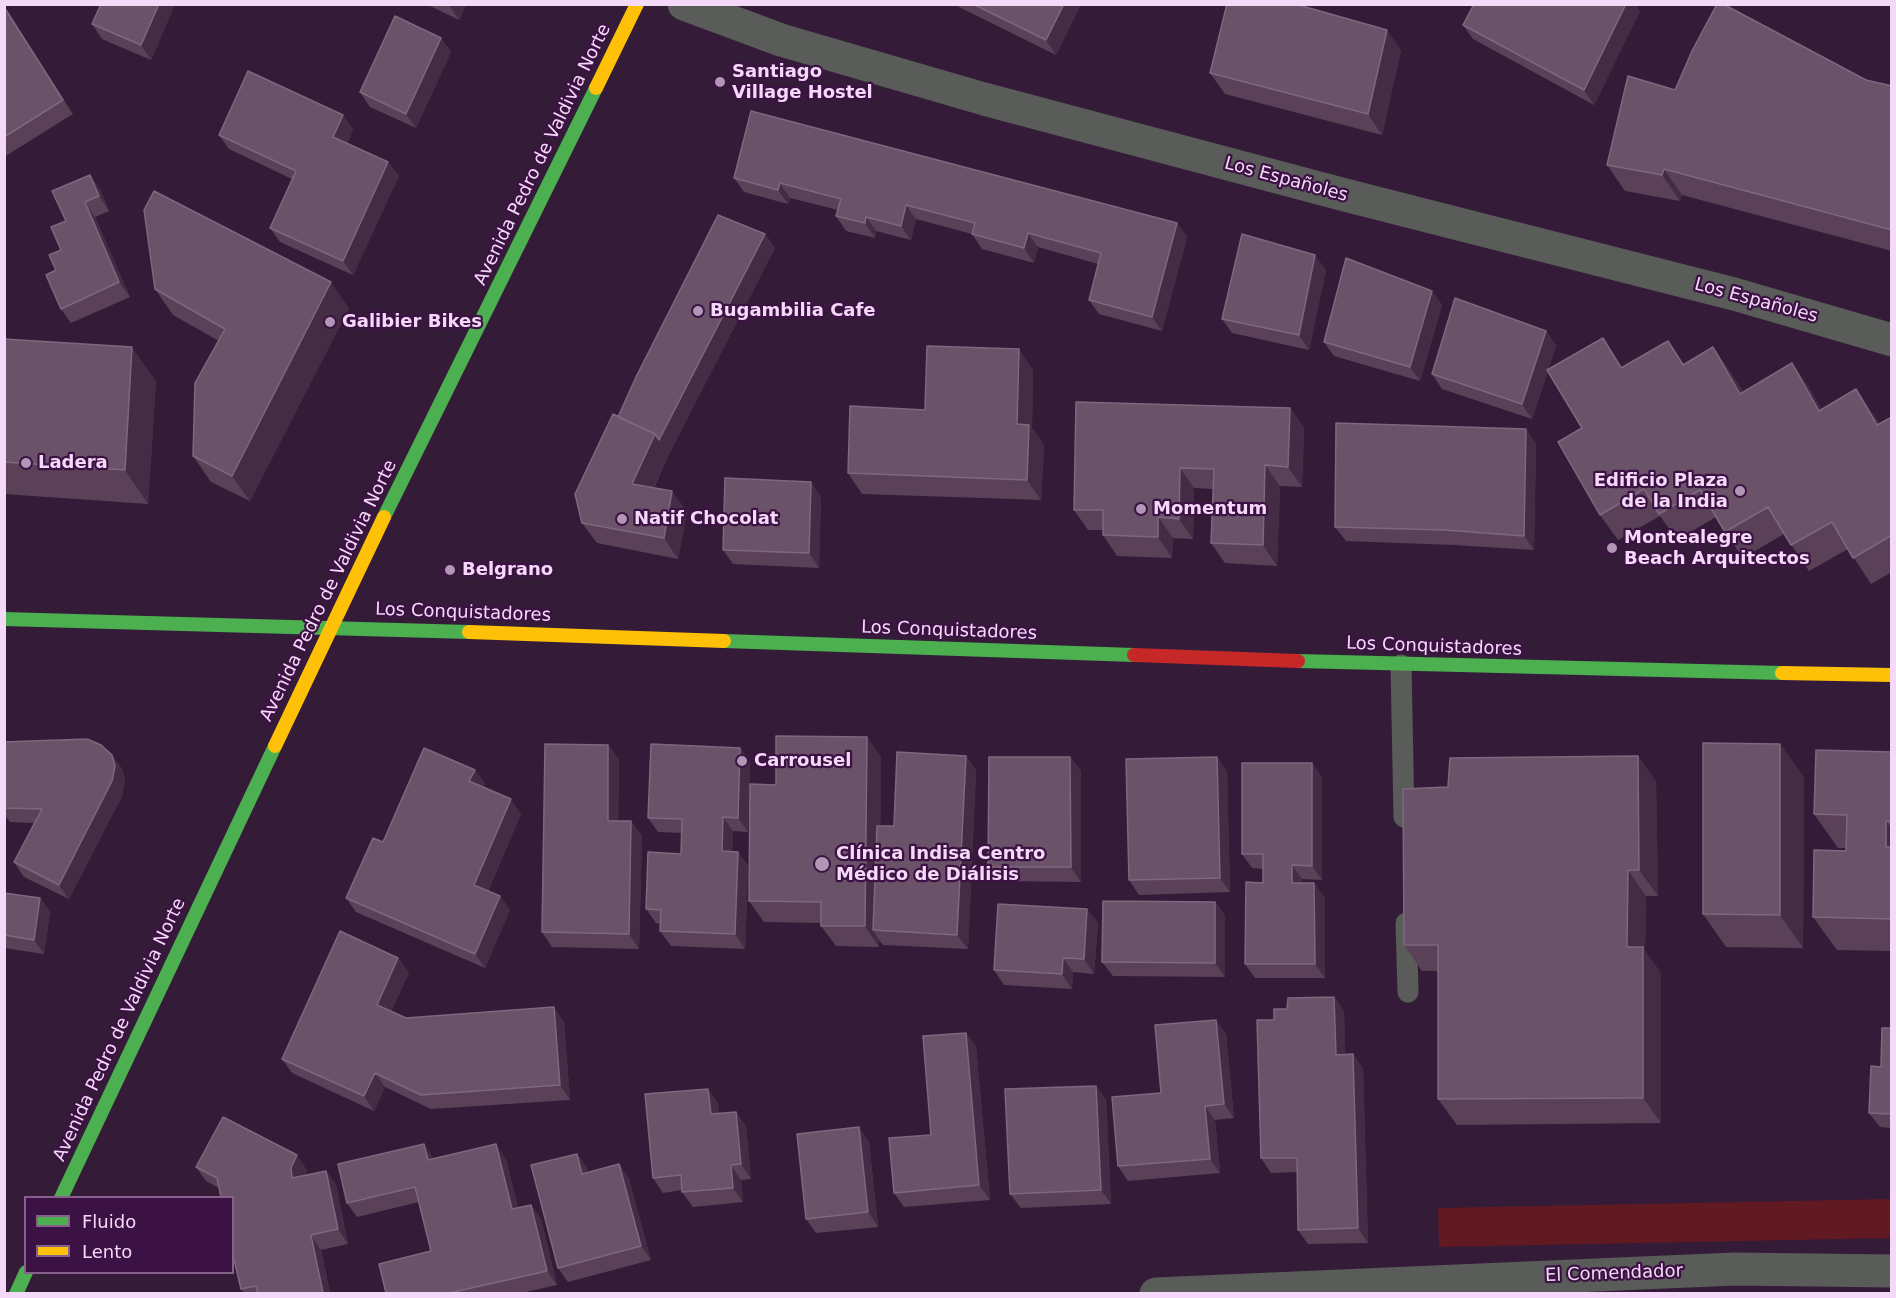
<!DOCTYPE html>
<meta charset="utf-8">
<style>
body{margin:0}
#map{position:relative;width:1896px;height:1298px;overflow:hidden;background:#341c38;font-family:"DejaVu Sans",sans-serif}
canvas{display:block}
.frame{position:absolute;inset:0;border:6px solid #f4d9f8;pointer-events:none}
.legend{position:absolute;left:24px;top:1196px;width:210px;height:78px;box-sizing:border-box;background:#3c1143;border:2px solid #86618b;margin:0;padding:8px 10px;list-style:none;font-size:18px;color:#f4d9f8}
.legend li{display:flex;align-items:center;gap:12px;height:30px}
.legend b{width:30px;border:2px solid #86618b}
</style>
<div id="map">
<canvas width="1896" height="1298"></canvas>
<div class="frame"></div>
<ul class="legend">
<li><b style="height:8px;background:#4caf50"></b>Fluido</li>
<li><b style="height:8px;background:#ffc107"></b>Lento</li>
</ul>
</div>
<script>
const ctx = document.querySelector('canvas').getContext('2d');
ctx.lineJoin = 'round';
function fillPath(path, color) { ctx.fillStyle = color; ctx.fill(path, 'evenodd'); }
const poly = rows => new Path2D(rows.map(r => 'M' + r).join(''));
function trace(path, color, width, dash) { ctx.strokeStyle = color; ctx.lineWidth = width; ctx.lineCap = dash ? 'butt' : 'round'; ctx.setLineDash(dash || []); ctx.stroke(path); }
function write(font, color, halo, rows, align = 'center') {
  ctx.font = font + ' "DejaVu Sans",sans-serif'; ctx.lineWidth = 4.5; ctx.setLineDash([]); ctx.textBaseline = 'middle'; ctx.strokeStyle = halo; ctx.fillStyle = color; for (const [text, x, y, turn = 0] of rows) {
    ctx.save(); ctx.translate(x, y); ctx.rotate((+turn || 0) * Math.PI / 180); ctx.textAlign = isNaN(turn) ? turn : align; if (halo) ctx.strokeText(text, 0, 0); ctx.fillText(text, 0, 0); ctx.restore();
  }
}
fillPath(poly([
 [1891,1199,1891,1238,1439,1247,1438,1208]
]), '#611922');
trace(poly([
 [1401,665,1404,817],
 [1406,923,1408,992]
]), '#595c59', 21);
trace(poly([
 [684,4,781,40,984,99,1345,195,1734,294,1892,340],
 [1156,1294,1735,1269,1892,1271]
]), '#595c59', 33);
trace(poly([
 [384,517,596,88],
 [4,619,469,632],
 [724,641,1134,655],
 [1298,661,1782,673],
 [61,1198,275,746],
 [16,1294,26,1272]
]), '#4caf50', 14);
trace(poly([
 [596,88,637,4],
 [469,632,724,641],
 [1782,673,1892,675],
 [275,746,384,517]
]), '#ffc107', 14);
trace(poly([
 [1134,655,1298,661]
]), '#c62828', 14);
fillPath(poly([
 [101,4,175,4,151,60,102,39,92,24],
 [426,4,466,4,459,20],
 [953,4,1081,4,1056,55],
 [4,5,73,114,4,157],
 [1640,11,1594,105,1473,39,1463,25],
 [441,38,451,52,416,128,370,107,360,92],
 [1401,50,1382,135,1225,94,1210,73],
 [1866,80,1892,86,1892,251,1682,195,1680,201,1625,191,1607,165,1675,90],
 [353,129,347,143,388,162,399,176,353,275,280,242,270,228,292,179,229,149,219,135],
 [734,178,1177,223,1187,237,1162,331,1099,314,1089,300,1098,264,1038,247,1034,263,982,249,972,234,916,219,911,240,876,231,875,238,846,231,836,216,838,210,790,198,788,204,744,192],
 [100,189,109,211,95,217,130,297,71,323,61,309,56,270,66,221,52,191],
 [765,234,775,248,669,454,654,488,687,511,678,559,597,543,582,523,618,417],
 [1326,270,1309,350,1232,333,1222,319],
 [155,289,349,308,250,501,211,482,193,456,219,341,173,315],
 [1432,291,1442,305,1420,381,1334,356,1324,342],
 [1546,331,1556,346,1548,369,1685,364,1713,347,1731,373,1743,392,1792,363,1810,389,1821,409,1874,415,1879,424,1892,417,1892,572,1871,584,1848,549,1809,571,1784,534,1743,558,1725,532,1716,517,1677,540,1660,516,1618,540,1600,515,1582,428,1548,371,1532,419,1442,389,1432,374],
 [4,339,156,381,148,504,4,494],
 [1033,370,1032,428,1044,445,1041,500,862,494,848,473,925,410],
 [1290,408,1304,428,1302,487,1280,486,1277,566,1225,563,1211,543,1213,489,1194,488,1193,539,1173,538,1172,558,1117,556,1103,535,1103,530,1088,530,1074,510],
 [1526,429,1536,444,1534,550,1454,545,1346,541,1335,527],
 [821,496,819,568,733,564,723,550],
 [867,737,881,758,880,826,894,826,966,756,976,770,968,949,883,945,879,940,879,947,836,946,821,926,821,923,764,922,749,901,776,785],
 [4,742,112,755,122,769,125,780,122,796,69,899,24,877,14,862,34,823,10,822,4,814],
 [608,745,619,760,618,821,631,821,642,836,639,949,552,947,542,932],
 [740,748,750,762,748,832,733,831,732,851,738,852,748,866,745,949,671,946,660,931,661,924,656,923,646,909,681,854,682,833,658,832,648,818],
 [1892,752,1892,951,1837,950,1813,917,1846,851,1846,848,1838,848,1814,814],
 [1638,756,1656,782,1658,896,1646,896,1645,951,1661,973,1661,1123,1457,1125,1438,1099,1438,971,1422,971,1404,945,1448,787],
 [1070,757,1081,771,1081,882,999,881,988,867],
 [1217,757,1227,772,1230,892,1139,895,1129,880],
 [1312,763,1322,778,1322,880,1302,879,1302,883,1325,897,1325,978,1255,978,1245,964,1263,883,1263,869,1252,868,1242,854],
 [475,770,485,784,483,787,521,814,488,891,500,896,510,910,485,968,356,912,346,898,383,842],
 [1804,777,1803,948,1726,947,1703,914],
 [4,893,40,898,50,912,44,954,4,948],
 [1215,902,1225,916,1225,977,1113,976,1102,962],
 [1087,909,1098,923,1094,974,1073,972,1072,989,1004,985,994,970],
 [398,958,409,973,391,1011,406,1018,564,1022,570,1100,431,1109,385,1087,374,1111,292,1073,282,1059],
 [1334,997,1344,1011,1345,1054,1353,1054,1363,1069,1368,1243,1308,1244,1298,1230,1297,1172,1271,1173,1261,1158,1287,1009],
 [1216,1020,1226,1034,1234,1118,1215,1120,1220,1173,1128,1181,1118,1166],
 [1892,1028,1892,1128,1880,1127,1869,1113,1881,1067],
 [966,1033,976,1047,990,1200,904,1207,894,1193,931,1135],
 [1096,1086,1106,1100,1111,1204,1021,1208,1010,1194],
 [708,1089,718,1103,719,1114,736,1112,746,1127,751,1179,741,1180,743,1202,693,1207,682,1192,682,1190,663,1193,653,1178],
 [869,1142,878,1227,816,1233,806,1219],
 [577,1154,587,1168,588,1173,619,1164,629,1179,651,1260,568,1282,558,1268],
 [434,1159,506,1159,518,1208,531,1205,541,1219,557,1285,521,1293,386,1293,431,1251,419,1202,357,1217,347,1203],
 [196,1167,307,1170,304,1176,326,1171,336,1185,348,1244,321,1250,330,1293,244,1293,241,1289,219,1188,206,1181]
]), '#5a4158');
fillPath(poly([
 [159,4,175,4,151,60,141,45],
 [449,4,466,4,459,20,449,5],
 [1064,4,1081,4,1056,55,1046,40],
 [1626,4,1635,4,1640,11,1594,105,1584,90],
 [4,5,73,114,63,100,4,7],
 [1387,30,1401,50,1382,135,1368,114],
 [441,38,451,52,416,128,406,114],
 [343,115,353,129,343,151,333,137],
 [388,162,399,176,353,275,343,261],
 [1664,169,1682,195,1680,201,1662,175],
 [90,175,100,189,109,211,99,196],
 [780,183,790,198,788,204,778,190],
 [85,202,95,217,130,297,119,282],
 [906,205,916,219,911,240,901,226],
 [866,217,876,231,875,238,865,223],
 [1177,223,1187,237,1162,331,1152,317],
 [1028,233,1038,247,1034,263,1024,248],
 [765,234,775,248,669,454,646,504,632,484,655,434],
 [1315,255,1326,270,1309,350,1299,335],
 [331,282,349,308,250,501,232,476],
 [1432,291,1442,305,1420,381,1410,367],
 [1546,331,1556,346,1532,419,1522,404],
 [1603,338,1621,364,1639,394,1621,368],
 [1668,341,1687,367,1683,365],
 [132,347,156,381,148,504,125,470],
 [1713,347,1731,373,1758,419,1740,394],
 [1019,349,1033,370,1032,428,1044,445,1041,500,1027,480,1017,424],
 [1792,363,1810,389,1837,436,1819,411],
 [1856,389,1874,415,1892,445,1877,425],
 [1290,408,1304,428,1302,487,1288,467],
 [1526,429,1536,444,1534,550,1524,536],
 [1265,465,1280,486,1277,566,1263,545],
 [1180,468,1194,488,1193,539,1179,519],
 [811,482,821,496,819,568,809,553],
 [672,491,687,511,678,559,664,538],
 [1158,517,1173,538,1172,558,1158,537],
 [867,737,881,758,880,931,873,930,879,940,879,947,865,926],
 [1780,744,1804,777,1803,948,1780,915],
 [608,745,619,760,618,835,608,821],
 [740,748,750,762,748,832,738,818],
 [112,755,122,769,125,780,122,796,69,899,59,885],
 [966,756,976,770,968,949,957,935],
 [1638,756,1656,782,1658,896,1639,870],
 [1070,757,1081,771,1081,882,1071,867],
 [1217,757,1227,772,1230,892,1220,878],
 [1312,763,1322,778,1322,880,1312,866],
 [475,770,485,784,479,796,469,781],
 [511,799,521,814,484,899,474,885],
 [723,817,733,831,732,865,722,851],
 [631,821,642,836,639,949,629,934],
 [1886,821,1892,829,1892,855,1886,847],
 [738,852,748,866,745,949,735,934],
 [1292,865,1302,879,1302,897,1292,883],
 [1628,870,1646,896,1645,951,1661,973,1661,1123,1643,1098,1627,947],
 [1314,883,1325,897,1325,978,1315,964],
 [500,896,510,910,485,968,475,954],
 [40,898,50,912,44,954,34,940],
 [1215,902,1225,916,1225,977,1215,963],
 [1087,909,1098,923,1094,974,1084,959],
 [398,958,409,973,387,1019,377,1005],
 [1063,958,1073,972,1072,989,1062,974],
 [1334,997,1344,1011,1346,1069,1336,1055],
 [554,1007,564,1022,570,1100,560,1085],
 [1216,1020,1226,1034,1234,1118,1224,1104],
 [966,1033,976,1047,990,1200,979,1185],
 [1353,1054,1363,1069,1368,1243,1358,1228],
 [375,1073,385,1087,374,1111,364,1096],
 [1096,1086,1106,1100,1111,1204,1101,1190],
 [708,1089,718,1103,721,1129,711,1114],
 [1205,1106,1215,1120,1220,1173,1210,1159],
 [736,1112,746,1127,751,1179,741,1164],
 [859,1127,869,1142,878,1227,868,1212],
 [424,1144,434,1159,428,1160],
 [496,1144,506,1159,522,1223,512,1209],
 [577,1154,587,1168,592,1188,582,1174],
 [297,1155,307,1170,301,1183,292,1178,291,1168],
 [619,1164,629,1179,651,1260,641,1246],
 [731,1165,741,1180,743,1202,733,1188],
 [326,1171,336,1185,348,1244,338,1229],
 [531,1205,541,1219,557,1285,547,1271],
 [311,1235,321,1250,330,1293,323,1293]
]), '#442c44');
const building = poly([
 [101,4,159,4,141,45,92,24,101,4],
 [973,4,1064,4,1046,40,973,4],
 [1227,4,1295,4,1387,30,1368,114,1210,73,1227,4],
 [1474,4,1626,4,1584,90,1463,25,1474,4],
 [1717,4,1723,4,1866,80,1892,86,1892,230,1664,169,1662,175,1607,165,1628,76,1675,90,1692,51,1717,4],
 [4,7,63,100,4,137,4,7],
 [395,16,441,38,406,114,360,92,395,16],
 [248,71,343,115,333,137,388,162,343,261,270,228,296,171,219,135,248,71],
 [751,111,1177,223,1152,317,1089,300,1101,253,1028,233,1024,248,972,234,975,223,906,205,901,226,866,217,865,223,836,216,841,199,780,183,778,190,734,178,751,111],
 [90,175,99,196,85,202,119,282,61,309,46,275,56,270,49,255,61,250,51,227,66,221,52,191,90,175],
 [154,191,331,282,232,476,193,456,195,383,225,329,155,289,144,210,154,191],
 [718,215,765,234,659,440,655,434,618,417,636,377,718,215],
 [1242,234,1315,255,1299,335,1222,319,1242,234],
 [1346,258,1432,291,1410,367,1324,342,1346,258],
 [1455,298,1546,331,1522,404,1432,374,1455,298],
 [1603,338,1621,368,1668,341,1683,365,1713,347,1740,394,1792,363,1819,411,1856,389,1877,425,1892,417,1892,535,1853,558,1832,522,1791,545,1768,507,1725,532,1700,490,1659,514,1644,489,1600,515,1558,442,1582,428,1547,370,1603,338],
 [4,339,132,347,125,470,4,462,4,339],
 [927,346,1019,349,1017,424,1029,425,1027,480,848,473,850,406,925,410,927,346],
 [1076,402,1290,408,1288,467,1265,465,1263,545,1211,543,1214,469,1180,468,1179,519,1158,517,1158,537,1103,535,1103,510,1074,510,1076,402],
 [613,414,655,434,632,484,672,491,664,538,582,523,575,494,613,414],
 [1336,423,1526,429,1524,536,1444,530,1335,527,1336,423],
 [725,478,811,482,809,553,723,550,725,478],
 [776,736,867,737,865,926,821,926,821,902,749,901,750,784,776,785,776,736],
 [87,739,101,745,112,755,115,766,112,781,59,885,14,862,42,809,4,808,4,742,87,739],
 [1703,743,1780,744,1780,915,1703,914,1703,743],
 [545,744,608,745,608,821,631,821,629,934,542,932,545,744],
 [651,744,740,748,738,818,723,817,722,851,738,852,735,934,660,931,661,910,646,909,648,852,681,854,682,819,648,818,651,744],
 [424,748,475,770,469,781,511,799,474,885,500,896,475,954,346,898,373,838,383,842,424,748],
 [1816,750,1892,752,1892,822,1886,821,1886,847,1892,847,1892,919,1813,917,1814,850,1846,851,1847,815,1814,814,1816,750],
 [897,752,966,756,957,935,873,930,877,826,894,826,897,752],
 [1638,756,1639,870,1628,870,1627,947,1643,947,1643,1098,1438,1099,1438,945,1404,945,1403,789,1448,787,1450,758,1638,756],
 [989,757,1070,757,1071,867,988,867,989,757],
 [1217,757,1220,878,1129,880,1126,759,1217,757],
 [1242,763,1312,763,1312,866,1292,865,1292,883,1314,883,1315,964,1245,964,1246,882,1263,883,1263,854,1242,854,1242,763],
 [4,893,40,898,34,940,4,935,4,893],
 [1103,901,1215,902,1215,963,1102,962,1103,901],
 [998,904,1087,909,1084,959,1063,958,1062,974,994,970,998,904],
 [340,931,398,958,377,1005,406,1018,554,1007,560,1085,421,1095,375,1073,364,1096,282,1059,340,931],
 [1334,997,1336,1055,1353,1054,1358,1228,1298,1230,1297,1158,1261,1158,1257,1020,1274,1020,1274,1009,1287,1009,1288,998,1334,997],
 [1216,1020,1224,1104,1205,1106,1210,1159,1118,1166,1112,1097,1161,1093,1155,1025,1216,1020],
 [1882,1028,1892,1028,1892,1114,1869,1113,1871,1066,1881,1067,1882,1028],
 [966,1033,979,1185,894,1193,889,1138,931,1135,923,1036,966,1033],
 [1096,1086,1101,1190,1010,1194,1005,1089,1096,1086],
 [708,1089,711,1114,736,1112,741,1164,731,1165,733,1188,682,1192,681,1175,653,1178,645,1094,708,1089],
 [223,1117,297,1155,291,1168,292,1178,326,1171,338,1229,311,1235,323,1293,258,1293,256,1286,241,1289,232,1251,232,1197,221,1197,217,1178,196,1167,223,1117],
 [859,1127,868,1212,806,1219,797,1134,859,1127],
 [424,1144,428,1160,496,1144,512,1209,531,1205,547,1271,449,1293,386,1293,379,1264,431,1251,415,1187,347,1203,338,1164,424,1144],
 [577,1154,582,1174,619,1164,641,1246,558,1268,531,1165,577,1154]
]);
fillPath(building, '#6a5269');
trace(building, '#806780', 1.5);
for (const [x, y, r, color] of [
 [720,82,6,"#b197b5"],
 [698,311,6,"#b197b5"],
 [330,322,6,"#b197b5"],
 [26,463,6,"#b197b5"],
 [1740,491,6,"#b197b5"],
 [1141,509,6,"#b197b5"],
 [622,519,6,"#b197b5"],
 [1612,548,6,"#b197b5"],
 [450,570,6,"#b197b5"],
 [742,761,6,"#b197b5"],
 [822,864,8,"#b197b5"]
]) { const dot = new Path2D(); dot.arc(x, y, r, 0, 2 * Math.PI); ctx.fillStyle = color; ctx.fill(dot); trace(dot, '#3c1143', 2); }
write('bold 18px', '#f4d9f8', '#3c1143', [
 ["Santiago",732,72],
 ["Village Hostel",732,93],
 ["Bugambilia Cafe",710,311],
 ["Galibier Bikes",342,322],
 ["Ladera",38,463],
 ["Edificio Plaza",1728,481,"right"],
 ["de la India",1728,502,"right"],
 ["Momentum",1153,509],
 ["Natif Chocolat",634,519],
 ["Montealegre",1624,538],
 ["Beach Arquitectos",1624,559],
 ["Belgrano",462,570],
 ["Carrousel",754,761],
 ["Clínica Indisa Centro",836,854],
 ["Médico de Diálisis",836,875]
], 'left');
write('18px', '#f4d9f8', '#3c1143', [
 ["Avenida Pedro de Valdivia Norte",543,155,-64],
 ["Los Españoles",1286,180,15],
 ["Los Españoles",1756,301,15],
 ["Avenida Pedro de Valdivia Norte",329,591,-64],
 ["Los Conquistadores",463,613,2],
 ["Los Conquistadores",949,631,2],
 ["Los Conquistadores",1434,647,2],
 ["Avenida Pedro de Valdivia Norte",120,1030,-65],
 ["El Comendador",1614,1274,-2]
]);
</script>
